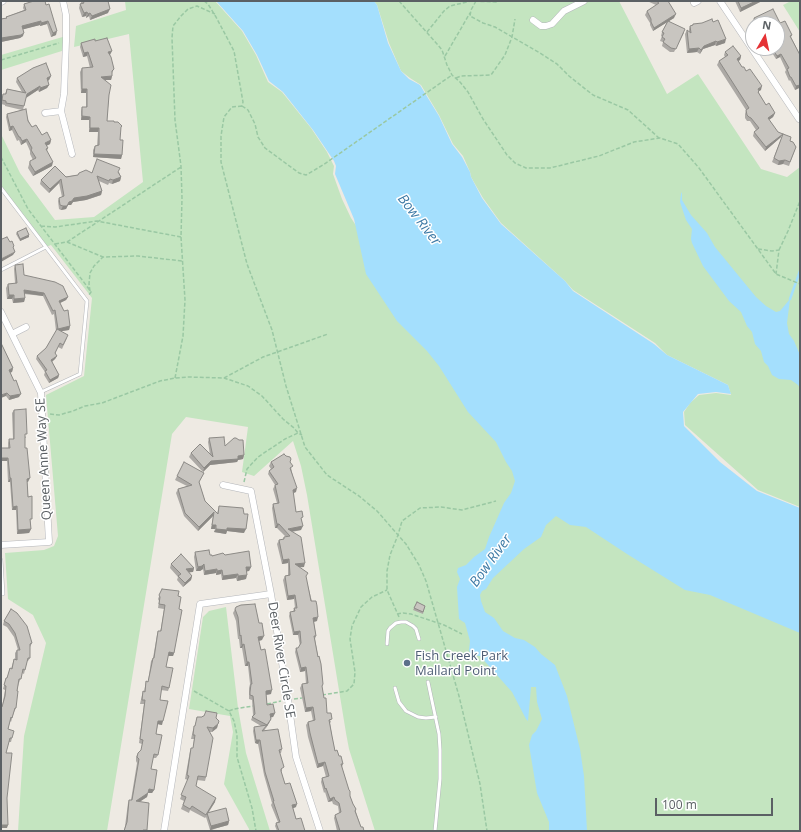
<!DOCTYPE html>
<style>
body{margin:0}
#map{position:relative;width:801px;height:832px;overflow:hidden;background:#eeeae3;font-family:"Open Sans",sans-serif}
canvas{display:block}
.frame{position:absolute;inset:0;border:2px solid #5b6064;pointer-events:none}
.north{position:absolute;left:745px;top:16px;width:40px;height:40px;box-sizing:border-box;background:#fff;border:1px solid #bdbfc1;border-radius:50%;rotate:9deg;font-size:11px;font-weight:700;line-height:16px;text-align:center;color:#5b6064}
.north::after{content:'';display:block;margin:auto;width:14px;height:18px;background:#e53235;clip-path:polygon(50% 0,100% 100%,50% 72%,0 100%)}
.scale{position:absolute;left:655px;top:798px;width:118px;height:18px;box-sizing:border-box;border:2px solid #5b6064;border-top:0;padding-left:5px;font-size:12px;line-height:14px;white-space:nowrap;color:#5b6064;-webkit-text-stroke:3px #fff;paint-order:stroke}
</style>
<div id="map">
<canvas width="801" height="832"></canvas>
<div class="frame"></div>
<div class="north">N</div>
<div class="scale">100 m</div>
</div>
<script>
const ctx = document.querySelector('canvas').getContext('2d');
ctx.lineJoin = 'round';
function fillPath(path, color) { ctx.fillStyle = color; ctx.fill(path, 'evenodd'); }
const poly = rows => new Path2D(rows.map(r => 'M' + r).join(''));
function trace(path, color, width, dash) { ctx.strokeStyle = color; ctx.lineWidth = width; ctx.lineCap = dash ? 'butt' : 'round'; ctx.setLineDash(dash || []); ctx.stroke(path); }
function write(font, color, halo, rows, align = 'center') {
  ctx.font = font + ' "Open Sans",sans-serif'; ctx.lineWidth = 3; ctx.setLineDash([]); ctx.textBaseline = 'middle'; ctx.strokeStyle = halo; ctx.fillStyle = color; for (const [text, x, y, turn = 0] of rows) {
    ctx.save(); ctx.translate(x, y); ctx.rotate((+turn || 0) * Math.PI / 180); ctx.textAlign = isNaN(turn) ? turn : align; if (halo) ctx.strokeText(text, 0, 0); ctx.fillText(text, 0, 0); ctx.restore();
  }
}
fillPath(poly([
 [125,1,215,1,242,31,256,55,268,82,282,92,311,128,327,152,334,166,333,174,342,199,351,218,365,239,800,591,800,831,375,831,349,749,346,733,307,495,301,466,293,441,254,476,242,472,248,427,186,417,172,434,107,831,18,831,24,736,46,643,33,615,8,599,5,553,44,550,54,546,58,536,46,395,84,376,92,298,51,245,46,247,1,188,1,134,20,173,55,220,94,217,143,182,129,34,74,47,76,26,126,10],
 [374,1,619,1,667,94,698,74,761,169,787,177,800,167,800,162,800,507,758,490,685,425,684,412,690,403,699,395,716,393,731,395,728,385,667,355,655,343,573,290,565,281,501,223,483,198,471,177,470,172,463,156,453,144,439,115,421,85,410,78,401,71,389,43,377,5],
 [791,1,800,1,800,32,783,5],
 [66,36,65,50,1,70,1,55],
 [226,607,238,708,246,753,270,831,249,831,249,829,224,784,233,732,230,716,189,709,203,617,209,611]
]), '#c4e5c0');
fillPath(poly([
 [216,1,374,1,377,5,388,43,401,71,409,79,420,85,439,116,452,144,462,157,470,172,471,177,482,198,501,224,565,281,573,291,654,344,667,355,728,385,731,394,716,392,698,394,683,412,684,426,720,462,757,491,800,508,800,633,710,595,685,590,627,554,586,527,570,525,556,516,546,525,541,537,524,549,493,578,486,589,482,591,480,595,481,601,485,612,494,618,503,631,515,638,524,640,535,647,541,654,555,665,567,696,580,749,584,776,587,831,549,831,549,822,537,793,529,745,532,735,536,731,542,719,537,702,536,687,531,687,528,721,526,719,512,692,480,656,471,655,469,650,470,641,465,623,459,619,457,587,460,579,457,572,458,568,466,565,474,557,485,549,489,537,504,503,511,493,515,481,512,471,506,462,496,442,468,412,439,366,427,351,397,321,366,274,354,219,335,174,336,166,334,161,313,130,283,92,269,81,257,55,243,31],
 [682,192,682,200,691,215,707,233,715,247,756,297,766,306,776,312,780,311,790,299,787,323,789,334,794,341,800,355,800,388,798,385,791,380,779,379,772,375,768,366,764,362,761,351,755,344,752,332,747,326,741,312,729,301,703,266,692,243,691,239,692,229,686,220,680,202,681,194]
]), '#a4dffd');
trace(poly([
 [790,299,800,271]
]), '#a4dffd', 2.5);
const service = poly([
 [1,188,87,301,80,374,41,392],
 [1,270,46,247],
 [1,560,3,594,1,594],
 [387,644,388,631,390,628,396,623,401,622,406,622,413,626,416,629,419,639],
 [428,682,439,734,440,750,440,779,435,831],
 [395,688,399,702,406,711,418,717,426,718,436,717]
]);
const minor = poly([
 [63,1,66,15,66,41,64,94,61,111,72,154],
 [720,1,799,119],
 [1,2,3,1],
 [694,3,698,1],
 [533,20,541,26,546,26,552,24,564,11,584,1],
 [45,113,61,111],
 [1,312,41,393,49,542,1,545],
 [12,334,26,327],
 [223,485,251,491,271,594],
 [164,831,200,604,271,594,288,700,296,757,320,831]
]);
trace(service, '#b4b6ba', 4);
trace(minor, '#b4b6ba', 7);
trace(poly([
 [204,1,208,4,216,17,234,51,243,102,242,106],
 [399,1,438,45,442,50,447,65,452,75,460,82,468,92,483,119,507,155,515,163,526,168,550,168,599,156,634,142,660,138,678,144,699,168,776,274,800,284],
 [476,1,471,10,470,16,483,23,495,27,540,53,557,64,569,76,593,95,628,110,659,138],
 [427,32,444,11,450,6,471,1,496,2,498,1],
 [445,56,470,13],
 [1,60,59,43],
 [456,78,461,76,491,75,505,55,512,37,515,19],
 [242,106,232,107,224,117,221,136,221,162,247,264,272,330,286,386,305,447,327,475,359,496,377,511,406,544,419,565,426,581,459,696,480,784,487,831],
 [242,106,248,110,255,124,258,137,265,148,299,173,306,175,323,165,452,75],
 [1,157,28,209,86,285,91,292,89,295],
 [41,226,55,227,97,221,181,237],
 [67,242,181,167],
 [55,244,67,242,103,257],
 [758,249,772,251,779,250,776,274],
 [779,250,788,231,800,201],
 [90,291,89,284,90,273,94,266,103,257,138,256,182,261],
 [175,378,183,336,185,300,181,237,182,198,181,166,175,120,172,38,173,26,181,16,188,9,197,6,215,14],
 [224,378,263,357,328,334],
 [50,414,59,415,73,411,85,406,102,403,160,381,175,378,188,377,224,378,248,386,262,396,283,419,294,428,298,433],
 [244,482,247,469,258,457,285,439,298,433,302,435],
 [397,614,403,613,411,614,444,625,462,634],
 [399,617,387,590,387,571,390,555,398,535,402,521,420,508,441,507,462,510,496,501],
 [194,691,229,711,234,721,237,735,237,757,252,808,256,831],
 [322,695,347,691,354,684,355,672,350,639,352,626,361,607,372,597,387,590],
 [294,699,302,698],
 [267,704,281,701],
 [229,711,234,709,253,706]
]), '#9ac8a3', 1.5, [4, 2]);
trace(service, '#fff', 3);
trace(minor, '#fff', 6);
fillPath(poly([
 [45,1,56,35,51,37,47,24,40,26,40,25,23,29,23,36,20,38,1,42,1,19,6,18,6,17,24,10,23,8,24,4],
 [81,1,108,1,108,13,90,20,89,16,86,18,86,16,82,17,79,8,80,4,81,3],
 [647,1,668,1,674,18,669,21,684,33,674,52,670,52,662,46,663,42,660,41,662,36,661,36,662,32,667,22,653,31,650,25,650,23,645,15,647,11,656,5],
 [735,1,762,1,740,12],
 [754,18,780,23,792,35,791,37,800,55,800,91,799,88,795,90,790,80,789,81,785,72,786,70,780,57,776,59,769,48,777,48,777,24,753,24,752,22],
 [693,24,725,43,716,46,715,45,703,49,700,54,697,52,687,53,685,34,687,30,689,32,689,29,690,26,692,26],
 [95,41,110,55,114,69,112,73,112,76,111,80,105,80,109,95,107,121,114,122,120,129,120,140,122,155,121,159,93,157,93,150,95,146,97,146,98,132,89,132,89,120,81,120,81,111,82,107,86,107,86,93,81,93,80,72,82,68,90,68,87,56,83,57,80,47,81,43],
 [725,52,741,56,740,60,738,61,742,67,761,90,759,91,759,93,766,105,775,113,773,117,769,120,781,137,765,151,753,136,754,132,756,130,750,121,747,121,745,118,745,114,746,110,717,65,719,61,725,57,724,55],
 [51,76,49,80,48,81,49,85,47,88,39,92,38,90,26,97,23,110,32,127,42,135,51,140,50,144,46,146,48,148,47,151,52,166,33,176,28,168,30,161,33,160,30,154,30,151,26,142,21,145,19,140,17,141,12,130,9,131,6,117,7,114,22,110,5,106,5,105,1,104,1,102,3,94,5,94,7,89,22,92,16,82,17,78],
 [783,134,796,147,789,166,783,164,778,165,772,162],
 [119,172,121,177,120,181,112,184,109,183,108,185,99,181,102,191,101,195,86,200,73,202,71,205,68,205,66,209,61,210,59,209,58,201,59,198,62,197,59,183,49,193,40,184,41,180,92,173],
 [17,232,29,235,29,237,20,241,16,234],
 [15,265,24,275,68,297,66,300,60,303,70,326,69,330,61,331,67,338,62,349,58,347,55,354,57,356,55,359,52,362,59,375,58,378,49,383,44,375,45,372,36,359,37,356,46,348,56,331,54,314,52,315,43,296,24,294,25,298,24,302,13,303,12,299,7,299,6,288,8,284,15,283,14,269],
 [1,343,13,368,12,372,10,372,19,397,9,400,6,396],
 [14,410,26,438,25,438,25,448,28,482,27,482,31,529,29,533,17,534,16,510,12,510,10,482,8,482,7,461,1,461,1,448,8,448,8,443,9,439,13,439,12,413],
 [209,438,244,455,243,459,238,460,237,462,210,465,203,472,189,457,191,453,210,455,208,442],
 [271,462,290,462,296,492,293,493,296,512,302,520,301,530,292,532,304,567,299,567,306,578,317,621,314,622,316,636,315,639,323,684,322,687,324,698,327,713,331,722,330,723,332,736,335,751,343,764,342,767,350,796,353,804,356,809,356,812,361,827,364,831,337,831,334,818,335,815,339,813,338,806,333,804,332,801,328,802,325,792,324,793,321,782,322,778,326,777,323,766,317,768,308,737,306,725,308,722,313,721,311,711,305,712,300,688,302,684,306,684,305,671,300,672,295,652,296,648,298,648,300,646,298,635,293,635,289,616,290,612,293,612,294,608,295,608,294,599,287,600,283,580,285,576,288,575,288,563,282,564,277,544,279,540,283,539,284,537,286,537,277,528,275,528,272,508,273,504,277,503,273,489,275,485,268,474,269,471,271,469,269,466],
 [204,473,199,482,205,501,217,514,219,506,244,533,227,531,226,534,214,532,215,529,211,529,213,516,198,531,184,516,176,493,178,489,187,486,175,480,177,476],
 [195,552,212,556,225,555,251,567,249,571,247,571,246,579,237,581,236,578,222,580,221,574,216,575,216,573,204,575,203,569,200,571,196,571,194,557],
 [171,564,194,568,193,572,189,572,192,576,191,580,183,587,177,580,178,577,170,568],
 [162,589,178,596,179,609,174,653,173,656,168,656,166,667,169,688,168,691,161,690,160,700,162,725,158,724,156,734,158,755,156,758,153,758,151,769,154,790,152,793,148,793,147,797,140,801,147,831,124,831,125,826,128,803,129,800,131,800,137,763,136,761,136,757,138,753,141,751,142,744,139,743,144,704,140,704,142,695,143,691,144,692,146,681,148,682,151,661,153,658,157,635,158,631,160,631,161,628,164,609,158,608,159,601,158,599],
 [417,602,425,606,423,614,413,610],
 [11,609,32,643,30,647,30,658,28,661,27,661,24,674,22,673,19,683,19,682,17,691,16,708,14,712,11,722,10,721,8,729,12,738,11,742,9,742,6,753,7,828,2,707,5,690,3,689,5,682,6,678,7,678,10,668,11,669,14,659,15,660,15,653,17,650,18,650,14,637,7,627,3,625,4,621],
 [235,609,259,623,262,640,259,641,271,694,266,695,267,705,275,713,273,717,270,717,271,719,269,723,264,731,282,749,281,753,280,753,282,771,281,772,285,784,296,807,293,808,296,819,305,831,277,831,275,826,276,823,278,822,271,805,272,803,264,775,258,744,255,743,253,731,254,727,261,726,251,720,253,715,252,700,249,699,249,688,250,684,248,666,245,666,242,648,240,648,239,639,238,639,236,621,233,613],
 [197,717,216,718,218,724,217,728,212,732,209,732,206,777,205,781,197,780,196,786,215,802,209,812,229,821,228,825,210,830,206,817,205,818,190,810,189,813,181,809,184,801,180,799,188,780,185,779,190,751,191,748,193,748,194,739,191,739,193,730,195,726]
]), '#aca9a5');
fillPath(poly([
 [756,1,762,1,740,12,741,8],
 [110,9,108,13,90,20,92,16],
 [87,12,86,16,82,17,84,13],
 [90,13,89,16,86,18,88,14],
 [676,14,674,18,653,31,654,28],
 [41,21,40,25,21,30,22,26],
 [48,21,47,24,40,26,41,23],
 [57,31,56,35,51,37,53,33],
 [24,33,23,36,20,38,1,42,1,38],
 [726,39,725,43,716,46,717,42],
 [716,41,715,45,703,49,700,54,701,50,704,46],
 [699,48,697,52,687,53,689,49],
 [112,51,110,55,106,56,108,52],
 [88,52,87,56,83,57,84,53],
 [781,54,780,57,776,59,777,56],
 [741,56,740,60,735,63,737,59],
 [51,76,49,80,45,82,47,78],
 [112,76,111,80,100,80,101,77],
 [49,85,47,88,39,92,40,88],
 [800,85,799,88,795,90,796,86],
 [40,86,38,90,26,98,27,94],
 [762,86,761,90,759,91,758,95,758,89],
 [82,89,87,89,86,93,81,93],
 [775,113,773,117,766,122,768,118],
 [82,116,90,117,89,120,81,120],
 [13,126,12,130,9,131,10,127],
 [90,128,99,128,98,132,89,132],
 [783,134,781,137,765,151,766,147],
 [27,139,26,142,21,145,22,141],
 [51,140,50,144,44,147,45,143],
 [94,154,122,155,121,159,93,157],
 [785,160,783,164,778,165,779,161],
 [53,162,52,166,33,176,35,172],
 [121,177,120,181,112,184,113,180],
 [61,179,59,183,49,193,50,189],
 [102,191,101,195,86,200,73,202,71,205,68,205,66,209,61,210,63,206,74,198],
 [29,235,29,237,20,241,20,239],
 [15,252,13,255,1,262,1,259],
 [24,290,44,293,43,296,23,293],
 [9,295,14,295,12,299,7,299],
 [68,297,66,300,58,304,59,301],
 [25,298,24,302,13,303,14,299],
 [70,326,69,330,56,332,58,329],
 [57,356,55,359,50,363,51,360],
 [13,368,12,372,8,374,9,370],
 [59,375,58,378,49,383,50,380],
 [7,393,6,396,1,398,1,395],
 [21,394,19,397,9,400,10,396],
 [244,455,243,459,238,460,237,462,210,465,203,472,204,468,211,461,238,456],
 [1,458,8,458,7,461,1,461],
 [10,478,11,478,10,482,8,482],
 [30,478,28,482,25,482,27,479],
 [297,488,296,492,291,494,293,490],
 [17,506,16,510,12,510,13,507],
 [214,512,213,516,198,531,199,527],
 [277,524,279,524,277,528,275,528],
 [212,525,216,525,215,529,211,529],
 [303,526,301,530,287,532,288,529],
 [227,528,246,529,244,533,227,531,226,534,214,532,216,529],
 [31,529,29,533,17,534,18,530],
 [289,559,288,563,282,564,283,560],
 [305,563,304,567,294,568,295,564],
 [204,564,203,569,200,571,196,571,198,567],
 [246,567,251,567,249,571,245,572],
 [194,568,193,572,184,573,186,569],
 [217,569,216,573,204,575,205,571],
 [222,570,221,574,216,575,217,571],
 [238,574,236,578,222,580,223,576],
 [247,575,246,579,237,581,238,576],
 [192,576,191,580,183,587,185,583],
 [295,595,294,599,287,600,288,596],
 [318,617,317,621,312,622,313,618],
 [300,631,298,635,293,635,294,632],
 [264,636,262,640,257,641,258,637],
 [244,644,242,648,240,648,242,645],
 [169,652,174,653,173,656,168,656],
 [247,662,249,662,248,666,245,666],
 [306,667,305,671,300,672,301,668],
 [272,690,271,694,265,695,266,691],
 [313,707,311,711,305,712,306,708],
 [275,713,273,717,269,718,270,714],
 [271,719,269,723,266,728,267,725],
 [158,721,163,721,162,725,157,724],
 [218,724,217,728,212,732,213,728],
 [256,740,260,740,258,744,255,743],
 [325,762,323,766,317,768,318,764],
 [149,789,154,790,152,793,148,793],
 [148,793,147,797,135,805,136,801],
 [334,797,332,801,328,802,330,799],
 [216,798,215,802,207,814,207,813],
 [297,804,296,807,291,809,292,805],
 [229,821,228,825,210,830,211,826],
 [1,825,8,825,7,828,1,828]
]), '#8c8a86');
const building = poly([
 [34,1,45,1,46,5,49,4,57,31,53,33,48,21,41,23,41,21,22,26,24,33,21,35,1,38,1,19,7,18,6,17,26,10,24,4,34,1],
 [83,1,108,1,110,9,92,16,90,13,88,14,87,12,84,13,80,4,84,3,83,1],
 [656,1,668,1,676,14,654,28,651,22,651,19,647,11,659,3,656,1],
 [738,1,756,1,741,8,738,1],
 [773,9,780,23,785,21,792,35,790,36,800,55,800,85,796,86,791,77,790,77,787,69,789,68,781,54,777,56,772,48,777,48,777,24,757,24,754,18,773,9],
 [712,19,713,22,718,20,726,39,717,42,716,41,704,46,701,50,699,48,689,49,687,30,691,33,690,26,693,25,693,24,702,23,712,19],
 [668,21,685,29,676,49,671,48,663,42,665,39,662,37,664,33,662,32,668,21],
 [107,38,112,51,108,52,111,57,114,69,112,71,112,76,101,77,111,85,109,95,107,121,114,121,114,122,118,122,122,126,121,127,120,140,123,140,122,155,94,154,95,146,99,145,99,128,90,128,90,117,82,116,82,107,87,107,87,89,82,89,82,68,93,67,88,52,84,53,81,43,95,39,95,41,107,38],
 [733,46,741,56,737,59,742,67,744,67,746,71,750,69,762,86,758,89,759,91,758,92,766,105,769,103,775,113,768,118,778,132,783,134,766,147,754,132,759,128,751,118,749,117,747,115,746,110,749,108,719,61,728,55,725,52,733,46],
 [46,63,51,76,47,78,49,85,40,88,40,86,27,94,24,106,6,103,6,101,2,100,3,94,6,94,7,89,26,93,17,78,33,68,46,63],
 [26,109,28,121,32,127,36,125,42,135,47,132,51,140,45,143,48,148,46,149,53,162,35,172,30,164,30,161,36,158,31,150,32,148,27,139,22,141,20,137,19,137,13,126,10,127,7,114,26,109],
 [783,134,791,137,790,141,793,142,796,147,790,162,785,160,779,161,774,158,783,134],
 [97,159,120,168,118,172,121,177,113,180,110,179,109,181,97,176,102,191,87,196,74,198,72,201,69,202,67,206,63,206,60,205,59,198,64,196,61,179,50,189,41,180,55,166,66,177,78,175,79,173,86,170,92,173,97,159],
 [26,228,29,235,20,239,17,232,26,228],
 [7,237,10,242,12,241,14,246,13,247,15,252,1,259,1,238,2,239,7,237],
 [23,264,24,275,55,282,63,286,68,297,59,301,64,311,68,310,70,326,58,329,55,310,53,311,44,293,24,290,25,298,14,299,14,295,9,295,8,284,17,283,15,265,23,264],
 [57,329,68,335,63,345,60,343,55,353,57,356,51,360,59,375,50,380,45,371,47,370,37,356,46,348,57,329],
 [1,343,13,368,9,370,14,381,16,380,21,394,10,396,7,393,1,395,1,343],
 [26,409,27,434,25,434,25,448,27,448,30,478,27,479,28,497,32,496,32,519,30,519,31,529,18,530,17,506,13,507,11,478,10,478,8,458,1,458,1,448,10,448,9,439,14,439,14,410,26,409],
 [224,437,225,446,234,438,236,438,239,440,243,440,244,455,238,456,238,459,211,461,204,468,191,453,200,444,213,457,209,438,224,437],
 [284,454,286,456,290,457,291,459,290,462,293,466,290,468,297,488,293,490,296,512,302,511,303,517,301,518,303,526,288,529,301,537,305,563,295,564,308,573,306,576,311,601,316,601,317,606,318,617,313,618,316,636,314,636,318,657,319,656,321,664,323,684,322,686,324,698,326,698,327,713,331,713,332,719,329,720,332,736,335,751,337,750,339,756,341,756,343,764,341,764,349,790,350,791,350,796,353,804,356,809,355,811,361,827,363,827,364,831,340,831,335,815,341,812,339,803,335,800,334,797,330,799,326,788,325,789,322,778,329,776,325,762,318,764,310,733,308,722,315,720,313,707,306,708,302,684,308,683,306,667,301,668,296,648,298,648,301,643,300,631,294,632,290,612,295,611,294,608,297,608,295,595,288,596,285,576,290,575,289,559,283,560,279,540,284,539,284,537,290,536,279,524,277,524,273,504,279,503,275,485,278,484,269,471,274,467,271,462,284,454],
 [184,462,204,473,199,482,205,501,218,514,219,506,243,508,244,514,248,514,246,529,227,528,227,530,216,529,216,525,212,525,214,512,199,527,185,513,178,489,192,485,177,476,184,462],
 [209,550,210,555,212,555,212,556,223,553,225,555,249,551,251,567,246,567,247,575,238,576,238,574,223,576,222,570,217,571,217,569,205,571,204,564,202,566,198,567,195,552,209,550],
 [181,554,194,568,186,569,192,576,185,583,178,576,181,574,171,564,181,554],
 [162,589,179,591,178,596,181,597,179,609,182,610,174,653,169,652,166,667,173,668,169,688,162,686,160,700,168,701,163,721,158,721,156,734,162,735,158,755,154,754,151,769,157,770,154,790,149,789,148,793,136,801,149,803,147,830,143,830,143,831,124,831,127,822,129,800,132,800,139,759,137,757,138,753,141,750,143,740,140,739,145,700,142,700,143,691,145,692,146,681,148,682,153,658,154,658,158,631,161,631,162,624,165,605,159,604,160,597,159,595,162,589],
 [417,602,425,606,423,612,414,608,417,602],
 [255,604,259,623,262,623,264,636,258,637,261,650,265,649,272,690,266,691,266,693,267,705,273,704,275,713,270,714,271,719,267,725,252,717,255,714,253,696,250,695,250,692,251,684,252,684,249,662,247,662,244,644,242,645,241,635,240,636,238,617,235,609,236,607,241,605,255,604],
 [11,609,17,613,27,626,32,643,30,644,30,658,28,658,25,670,23,669,21,679,19,679,17,691,18,691,16,708,15,708,12,718,11,717,8,729,14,731,12,738,10,738,6,753,12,753,7,798,8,825,1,825,1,707,2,707,5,696,6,686,4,685,6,678,7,678,10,668,12,669,14,659,17,660,17,650,20,650,15,633,9,624,4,621,11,609],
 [206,711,217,713,216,718,219,721,218,724,213,728,207,727,213,738,206,777,198,776,196,786,216,798,207,813,226,808,229,821,211,826,207,813,206,815,192,806,190,809,183,805,186,797,181,795,189,776,187,775,191,748,193,748,195,735,193,735,194,726,195,726,197,717,202,717,203,716,204,716,206,711],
 [267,725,262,731,278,729,282,749,279,750,284,767,281,769,281,771,285,784,290,783,297,804,292,805,296,819,301,818,305,831,279,831,276,823,280,822,273,801,274,801,265,772,260,740,256,740,254,727,267,725],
 [211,830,219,831,211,831,211,830]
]);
fillPath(building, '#c8c5c0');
trace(building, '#8c8a86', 1);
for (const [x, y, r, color] of [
 [407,663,4,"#5c6f8a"]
]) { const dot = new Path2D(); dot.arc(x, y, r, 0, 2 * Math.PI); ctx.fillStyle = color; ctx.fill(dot); trace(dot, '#fff', 1.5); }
write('13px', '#5b6064', '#fff', [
 ["Queen Anne Way SE",44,459,-93],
 ["Deer River Circle SE",281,660,81]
]);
write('13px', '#4e5e75', '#fff', [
 ["Fish Creek Park",415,656],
 ["Mallard Point",415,671]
], 'left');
write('italic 14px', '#3f7ba6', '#fff', [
 ["Bow River",419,220,52],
 ["Bow River",491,561,-54]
]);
</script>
